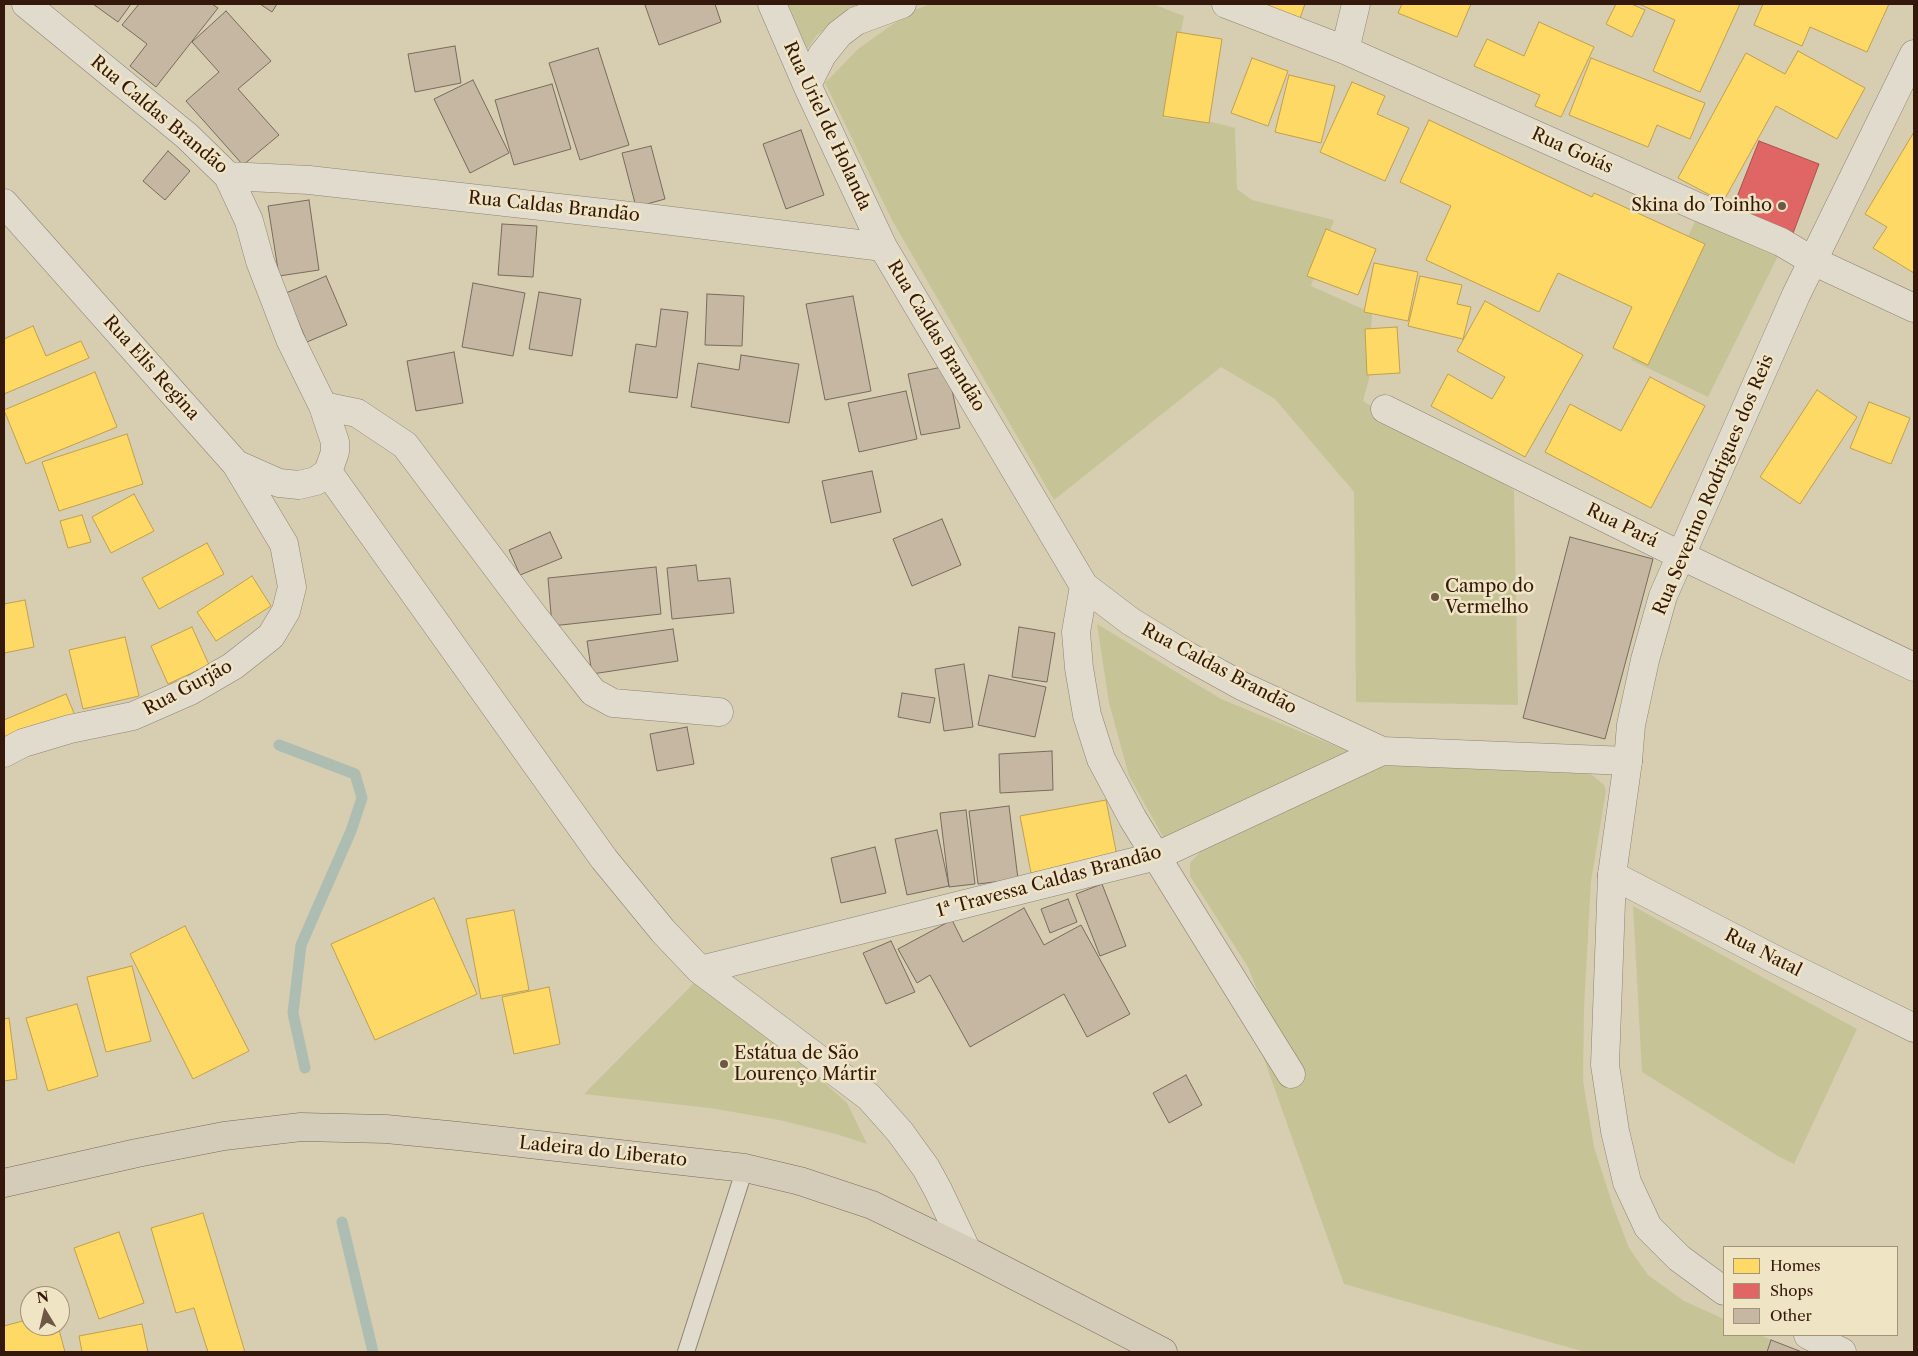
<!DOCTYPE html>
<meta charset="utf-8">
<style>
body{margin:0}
#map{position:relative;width:1918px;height:1356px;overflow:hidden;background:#d7cdb1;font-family:"Libre Caslon Text",serif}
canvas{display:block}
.frame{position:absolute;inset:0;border:5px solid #34180b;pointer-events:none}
.legend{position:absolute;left:1723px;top:1246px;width:175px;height:90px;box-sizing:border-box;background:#efe4c3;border:1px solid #a49279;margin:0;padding:6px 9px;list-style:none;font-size:15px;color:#34180b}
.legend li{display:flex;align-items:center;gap:10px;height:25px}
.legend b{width:25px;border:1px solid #a49279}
.north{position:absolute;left:20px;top:1286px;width:50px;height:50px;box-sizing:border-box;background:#efe4c3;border:1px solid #a49279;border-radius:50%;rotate:351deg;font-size:14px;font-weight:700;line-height:20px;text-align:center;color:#34180b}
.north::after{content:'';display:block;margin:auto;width:18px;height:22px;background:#6d5745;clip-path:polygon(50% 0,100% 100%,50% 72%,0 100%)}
</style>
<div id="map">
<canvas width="1918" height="1356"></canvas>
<div class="frame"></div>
<ul class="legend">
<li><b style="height:14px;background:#ffd966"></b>Homes</li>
<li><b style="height:14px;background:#e06666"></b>Shops</li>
<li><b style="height:14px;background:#c6b7a3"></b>Other</li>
</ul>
<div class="north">N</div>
</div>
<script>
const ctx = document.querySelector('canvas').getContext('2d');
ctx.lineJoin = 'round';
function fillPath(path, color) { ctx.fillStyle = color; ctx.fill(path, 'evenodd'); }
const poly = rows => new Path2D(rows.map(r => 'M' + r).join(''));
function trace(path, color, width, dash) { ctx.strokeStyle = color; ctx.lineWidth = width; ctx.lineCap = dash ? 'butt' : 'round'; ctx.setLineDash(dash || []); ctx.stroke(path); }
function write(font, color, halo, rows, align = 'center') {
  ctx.font = font + ' "Libre Caslon Text",serif'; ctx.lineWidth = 5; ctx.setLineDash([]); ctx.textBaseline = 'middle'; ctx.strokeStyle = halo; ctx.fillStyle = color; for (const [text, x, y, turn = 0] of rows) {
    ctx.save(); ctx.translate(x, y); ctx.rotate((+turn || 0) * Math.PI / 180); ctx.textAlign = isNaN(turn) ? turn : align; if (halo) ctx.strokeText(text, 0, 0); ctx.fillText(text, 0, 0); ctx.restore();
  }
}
fillPath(poly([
 [788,4,880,4,845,16,817,35,807,49],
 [932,4,1153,4,1184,16,1164,118,1212,122,1235,128,1237,189,1252,200,1334,220,1311,286,1372,313,1369,379,1363,401,1514,490,1518,705,1356,702,1354,492,1275,399,1221,367,1054,500,892,220,825,83,858,49,913,10],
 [1698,215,1781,250,1708,397,1631,360],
 [1097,624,1221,699,1355,754,1166,842,1129,776,1109,703],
 [1391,761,1591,774,1604,785,1606,791,1591,881,1584,1007,1583,1081,1594,1147,1613,1206,1629,1248,1648,1275,1684,1301,1724,1319,1724,1335,1760,1335,1771,1340,1767,1352,1585,1352,1344,1284,1258,1042,1261,1000,1248,967,1190,876,1190,863,1201,851],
 [1633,906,1857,1029,1794,1164,1776,1155,1642,1072],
 [701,976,755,1021,847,1103,867,1144,836,1134,779,1120,710,1108,584,1094]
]), '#c6c497');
const homes = poly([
 [1249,4,1305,4,1296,29,1249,4],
 [1402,4,1471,4,1457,37,1398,13,1402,4],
 [1616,4,1631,4,1645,10,1632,37,1606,24,1616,4],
 [1639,4,1740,4,1700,92,1653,71,1675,20,1639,4],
 [1763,4,1889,4,1867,52,1810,27,1802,46,1754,25,1763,4],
 [1539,22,1594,47,1561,117,1535,106,1540,95,1474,66,1487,39,1524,56,1539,22],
 [1177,32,1222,39,1209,123,1163,116,1177,32],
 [1798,51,1865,88,1837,139,1776,106,1723,202,1678,178,1746,53,1785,74,1798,51],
 [1252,58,1288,71,1268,126,1231,113,1252,58],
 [1591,58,1705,103,1690,139,1657,125,1648,147,1569,115,1591,58],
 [1289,75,1335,86,1321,143,1275,132,1289,75],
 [1352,82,1385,96,1377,114,1409,128,1385,181,1320,152,1352,82],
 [1429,120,1592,197,1594,193,1705,244,1648,365,1613,348,1632,307,1558,273,1539,312,1426,260,1451,206,1400,182,1429,120],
 [1914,132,1914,273,1873,248,1887,227,1865,214,1914,132],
 [1326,229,1376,249,1358,295,1307,276,1326,229],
 [1374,263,1418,272,1408,321,1364,312,1374,263],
 [1420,276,1462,285,1457,304,1471,307,1463,339,1408,326,1420,276],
 [1485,301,1583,355,1525,457,1431,406,1448,374,1492,399,1505,377,1457,351,1485,301],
 [33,326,46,356,81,341,89,358,4,394,4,339,33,326],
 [1397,327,1400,373,1367,375,1365,329,1397,327],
 [95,372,117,427,26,464,4,410,95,372],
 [1650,377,1705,406,1651,508,1545,452,1570,404,1621,431,1650,377],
 [1817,390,1857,417,1800,504,1760,477,1817,390],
 [1869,402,1910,418,1891,464,1850,448,1869,402],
 [127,434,143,484,59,511,42,462,127,434],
 [134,494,154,531,111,553,92,517,134,494],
 [82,515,91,542,68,548,60,521,82,515],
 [207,543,224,574,159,609,142,578,207,543],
 [252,576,271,606,216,641,197,612,252,576],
 [25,600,34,647,4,653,4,604,25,600],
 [192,627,209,665,168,684,151,646,192,627],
 [125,637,139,696,83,709,69,650,125,637],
 [66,694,77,720,10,748,4,734,4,720,66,694],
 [1106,800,1117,856,1031,873,1020,816,1106,800],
 [434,898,477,994,375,1040,331,944,434,898],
 [514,910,529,990,481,999,466,919,514,910],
 [185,926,249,1051,193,1079,130,954,185,926],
 [132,966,151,1041,106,1052,87,977,132,966],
 [549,987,560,1044,514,1054,502,997,549,987],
 [77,1004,98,1076,48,1091,26,1018,77,1004],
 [9,1018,17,1079,4,1081,4,1019,9,1018],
 [203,1213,245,1352,208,1352,194,1308,176,1313,151,1228,203,1213],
 [119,1232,144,1303,99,1319,74,1248,119,1232],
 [30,1319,30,1326,58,1326,65,1352,4,1352,4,1326,30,1319],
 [142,1324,148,1352,82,1352,79,1336,142,1324]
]);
fillPath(homes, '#ffd966');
trace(homes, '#c29f4b', 1);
const shops = poly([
 [1759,141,1819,164,1792,236,1731,212,1759,141]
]);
fillPath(shops, '#e06666');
trace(shops, '#ac4f4b', 1);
trace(poly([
 [279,745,355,774,362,798,351,831,301,945,293,1013,305,1068],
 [342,1222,373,1352]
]), '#adbdb1', 11);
const building = poly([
 [93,4,131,4,118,22,93,4],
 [139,4,212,4,218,8,156,87,130,66,147,44,122,25,139,4],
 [260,4,277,4,272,12,260,4],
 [647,4,715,4,721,22,659,45,645,5,647,4],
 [226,11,271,61,238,89,279,135,243,165,186,101,219,72,192,42,226,11],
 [455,46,461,83,415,92,408,54,455,46],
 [598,48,629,145,580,160,549,63,598,48],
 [473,80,509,153,470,173,434,99,473,80],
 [552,84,571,149,514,165,495,100,552,84],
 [801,130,824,195,786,209,763,144,801,130],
 [651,146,665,199,636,207,622,153,651,146],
 [168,151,190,171,165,200,143,181,168,151],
 [309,200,319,270,279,276,268,206,309,200],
 [502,224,537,226,533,277,498,275,502,224],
 [326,276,347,325,307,342,286,293,326,276],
 [473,283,525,293,513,356,462,347,473,283],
 [539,292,581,299,572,356,529,349,539,292],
 [707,294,744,296,742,346,705,345,707,294],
 [853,296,871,391,825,400,806,304,853,296],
 [661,309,688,312,677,398,629,392,636,344,656,347,661,309],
 [454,352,463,403,416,411,407,361,454,352],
 [741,355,799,364,789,423,691,407,698,363,739,370,741,355],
 [947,366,960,428,921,435,908,374,947,366],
 [906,391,917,439,859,452,848,403,906,391],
 [872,471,881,512,831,523,822,481,872,471],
 [942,519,961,565,912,586,893,539,942,519],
 [550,532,562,558,520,575,509,550,550,532],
 [1570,537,1653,559,1605,739,1523,718,1570,537],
 [696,565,698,581,730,578,734,613,672,619,667,568,696,565],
 [656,567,661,614,552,626,548,578,656,567],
 [1019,627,1055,633,1047,682,1012,677,1019,627],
 [673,629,678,661,592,674,587,641,673,629],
 [964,664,973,727,944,731,935,669,964,664],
 [989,675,1046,687,1035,737,978,725,989,675],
 [902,693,935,698,930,723,898,717,902,693],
 [687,727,694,764,657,771,650,734,687,727],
 [1052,751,1053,790,1000,793,999,754,1052,751],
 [1009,806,1018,879,978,884,969,811,1009,806],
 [966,810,975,884,949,887,940,813,966,810],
 [937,830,949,886,907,895,895,839,937,830],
 [875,847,886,893,841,903,831,858,875,847],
 [1102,884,1126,946,1100,956,1076,894,1102,884],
 [1068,899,1077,922,1050,933,1041,909,1068,899],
 [1024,908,1044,945,1081,925,1130,1014,1087,1037,1064,994,970,1047,930,975,917,983,898,949,952,920,963,942,1024,908],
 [891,941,915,992,886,1004,863,953,891,941],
 [1186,1075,1202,1105,1169,1123,1153,1093,1186,1075],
 [1771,1340,1802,1352,1767,1352,1771,1340]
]);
fillPath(building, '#c6b7a3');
trace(building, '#766c5d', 1);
const service = poly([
 [686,1352,745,1168]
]);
const minor = poly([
 [26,4,187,136,228,176,309,180,648,218,883,247,1084,586,1130,621,1184,654,1242,686,1382,751,1628,761],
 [772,4,807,85,883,247],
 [1226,4,1345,50,1698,207,1781,242,1813,261,1914,308],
 [1345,50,1356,4],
 [807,85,822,55,839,34,856,21,902,4],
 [228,176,249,221,260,261,290,339,323,406,335,442,335,452,328,472,316,481,299,485,279,483,236,464],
 [4,203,236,464,284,544,292,587,286,611,271,636,233,666,190,691,133,716,70,729,23,743,4,753],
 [323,406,357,413,405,445,532,614,593,692,613,703,719,712],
 [1385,409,1682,556,1914,667],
 [328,472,604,859,663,931,700,970,869,1097,900,1132,926,1168,938,1190,967,1251],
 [1084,586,1076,632,1079,668,1087,715,1101,759,1133,819,1291,1074],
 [1612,875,1778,961,1914,1028],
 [700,970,1157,856,1382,751]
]);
const tertiary = poly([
 [1724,1291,1679,1258,1648,1227,1627,1182,1615,1131,1605,1065,1612,875,1628,761,1631,725,1645,660,1663,596,1796,295,1914,54],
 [1808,1335,1842,1352]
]);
const primary = poly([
 [4,1183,137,1153,224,1136,301,1127,386,1129,458,1136,745,1168,800,1181,872,1205,967,1251,1163,1352]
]);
trace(service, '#8d8473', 18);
trace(minor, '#8d8473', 29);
trace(tertiary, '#8d8473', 29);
trace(primary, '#766c5d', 29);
trace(service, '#e0dbcc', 16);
trace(minor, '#e0dbcc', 28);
trace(tertiary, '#e0dbcc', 28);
trace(primary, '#d4cbb8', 28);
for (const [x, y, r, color] of [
 [1782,206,5,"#6d5745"],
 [1435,597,5,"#6d5745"],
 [724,1064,5,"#6d5745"]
]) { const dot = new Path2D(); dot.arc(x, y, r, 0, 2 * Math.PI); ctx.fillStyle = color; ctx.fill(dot); trace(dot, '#efe4c3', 2); }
write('18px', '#34180b', '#efe4c3', [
 ["Rua Caldas Brandão",159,115,40],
 ["Rua Uriel de Holanda",827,126,65],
 ["Rua Goiás",1572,151,24],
 ["Rua Caldas Brandão",554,207,6],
 ["Rua Caldas Brandão",936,336,59],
 ["Rua Elis Regina",151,368,48],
 ["Rua Severino Rodrigues dos Reis",1714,485,-67],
 ["Rua Pará",1622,526,26],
 ["Rua Caldas Brandão",1219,669,28],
 ["Rua Gurjão",188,688,-28],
 ["1ª Travessa Caldas Brandão",1049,882,-15],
 ["Rua Natal",1763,953,27],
 ["Ladeira do Liberato",603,1152,6]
]);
write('18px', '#34180b', '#efe4c3', [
 ["Skina do Toinho",1772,206,"right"],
 ["Campo do",1445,587],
 ["Vermelho",1445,608],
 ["Estátua de São",734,1054],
 ["Lourenço Mártir",734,1075]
], 'left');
</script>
